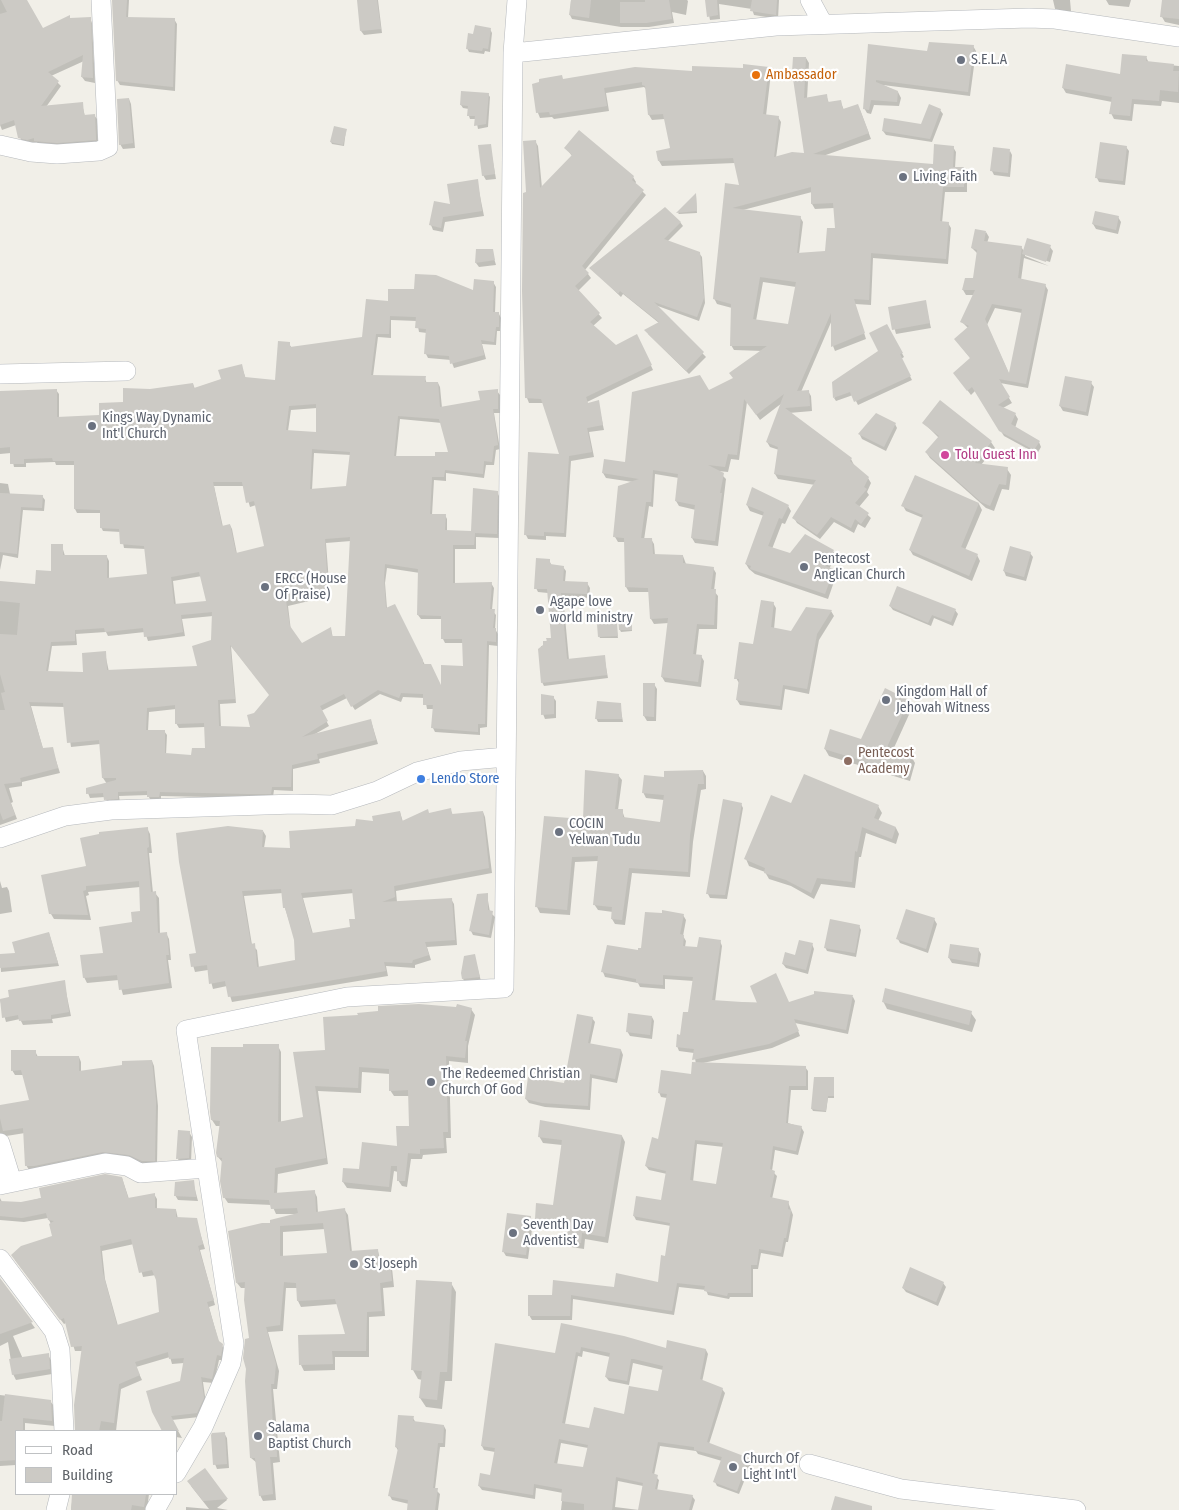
<!DOCTYPE html>
<style>
body{margin:0}
#map{position:relative;width:1179px;height:1510px;overflow:hidden;background:#f1efe8;font-family:"Fira Sans Condensed",sans-serif}
canvas{display:block}
.legend{position:absolute;left:15px;top:1430px;width:162px;height:65px;box-sizing:border-box;background:#fff;border:1px solid #bfc1c3;margin:0;padding:6px 9px;list-style:none;font-size:15px;color:#5f6368}
.legend li{display:flex;align-items:center;gap:10px;height:25px}
.legend b{width:25px;border:1px solid #bfc1c3}
</style>
<div id="map">
<canvas width="1179" height="1510"></canvas>
<ul class="legend">
<li><b style="height:6px;background:#fff"></b>Road</li>
<li><b style="height:14px;background:#cccac5"></b>Building</li>
</ul>
</div>
<script>
const ctx = document.querySelector('canvas').getContext('2d');
ctx.lineJoin = 'round';
function fillPath(path, color) { ctx.fillStyle = color; ctx.fill(path, 'evenodd'); }
const poly = rows => new Path2D(rows.map(r => 'M' + r).join(''));
function trace(path, color, width, dash) { ctx.strokeStyle = color; ctx.lineWidth = width; ctx.lineCap = dash ? 'butt' : 'round'; ctx.setLineDash(dash || []); ctx.stroke(path); }
function write(font, color, halo, rows, align = 'center') {
  ctx.font = font + ' "Fira Sans Condensed",sans-serif'; ctx.lineWidth = 4.5; ctx.setLineDash([]); ctx.textBaseline = 'middle'; ctx.strokeStyle = halo; ctx.fillStyle = color; for (const [text, x, y, turn = 0] of rows) {
    ctx.save(); ctx.translate(x, y); ctx.rotate((+turn || 0) * Math.PI / 180); ctx.textAlign = isNaN(turn) ? turn : align; if (halo) ctx.strokeText(text, 0, 0); ctx.fillText(text, 0, 0); ctx.restore();
  }
}
fillPath(poly([
 [0,0,26,0,42,30,70,19,90,18,92,23,95,83,85,81,82,77,84,61,51,76,61,86,46,107,82,104,85,116,94,115,97,119,98,144,38,145,37,142,22,142,16,125,2,130,0,125],
 [114,0,129,0,128,18,174,19,177,24,175,91,120,85,117,80],
 [358,0,378,0,382,33,364,35,361,31],
 [571,0,687,0,688,1,686,15,672,12,674,23,649,27,621,27,572,19,570,15],
 [706,0,779,0,778,19,754,15,752,9,719,4,720,19,710,20],
 [1053,0,1070,0,1071,11,1056,13],
 [1106,0,1131,0,1129,7,1109,5],
 [1163,0,1179,0,1179,25,1165,22,1162,17],
 [490,29,492,33,490,52,485,51,484,54,469,52,467,48,474,35],
 [869,45,928,52,973,46,976,51,970,96,883,85,898,92,901,98,899,106,874,105,871,114,867,113,864,108],
 [1146,57,1149,63,1179,66,1179,103,1162,101,1161,106,1134,104,1132,121,1114,119,1111,113,1112,102,1066,93,1063,88,1122,76],
 [806,58,809,63,807,99,826,95,829,103,840,101,844,110,860,110,871,139,823,156,934,166,953,147,956,152,955,168,964,168,967,173,967,192,945,192,942,223,948,223,951,228,948,264,873,258,871,305,855,304,866,339,835,351,833,346,832,320,801,392,808,391,811,396,812,411,789,413,851,459,854,465,868,478,871,483,867,492,869,495,859,507,871,518,865,528,858,524,854,533,834,522,820,539,797,523,794,518,815,485,778,479,775,474,779,450,770,447,767,442,782,403,760,420,747,402,739,460,731,459,728,472,718,471,726,479,718,546,695,543,692,538,696,510,679,506,676,501,679,478,655,474,653,507,649,506,644,540,651,539,654,544,655,555,683,556,686,564,713,568,716,573,714,591,718,596,717,629,699,629,696,655,701,656,704,661,701,687,665,682,662,677,669,623,654,624,651,619,650,592,629,592,626,587,626,542,618,542,615,537,633,482,606,478,603,473,626,463,708,391,734,379,763,351,734,350,731,345,732,308,717,304,714,298,726,185,741,186,735,163,662,166,659,161,672,149,665,119,652,120,649,115,647,90,644,87,606,93,609,111,554,119,552,117,540,118,538,113,534,85,563,80,768,68,771,73,766,116,778,117,781,122,776,158,806,155,793,71],
 [812,192,812,204,815,209,834,208,836,230,826,253,799,254,803,222,800,217,743,210],
 [763,282,796,287,789,325,756,321],
 [488,94,490,97,488,127,478,129,476,119,470,119,469,116,469,109,463,108,461,105],
 [129,99,131,104,135,148,123,149,120,144],
 [940,110,943,114,932,142,886,135,883,131,922,125],
 [346,130,344,146,332,144,331,142],
 [535,141,538,146,542,188,572,156,566,148,633,177,636,182,635,184,646,195,585,270,591,278,578,291,602,318,593,326,615,347,639,340,653,370,587,402,588,404,598,402,604,430,589,432,594,457,571,461,566,537,546,536,546,540,528,539,526,535,561,455,544,403,529,403,527,398,527,194],
 [490,145,496,179,486,180,483,175],
 [1126,147,1129,151,1125,185,1099,182,1097,178],
 [1010,151,1012,155,1010,177,994,175,992,171],
 [477,181,484,216,445,222,443,232,433,230,431,225],
 [696,195,697,213,679,214,678,213],
 [1118,217,1121,222,1118,234,1096,229,1093,224],
 [680,222,683,226,667,242,699,253,702,257,705,303,699,321,655,305,706,357,689,374,648,334,659,323,623,294,621,297,591,268],
 [986,232,989,237,987,243,1021,247,1024,251,1050,247,1053,251,1050,262,1025,254,1025,256,1049,266,1024,258,1021,280,1045,285,1048,290,1028,388,1000,383,1012,403,1003,408,1015,414,1018,419,1015,428,1039,442,1041,447,1037,454,1004,436,975,391,971,395,958,378,971,359,955,339,968,328,962,322,974,295,966,295,963,290,975,280,978,254,972,248],
 [995,308,1022,313,1010,376,987,325],
 [478,251,492,251,496,265,479,267,476,263],
 [493,282,496,287,495,313,499,314,501,318,500,331,497,331,496,345,482,344,486,359,454,368,451,360,428,358,426,354,427,333,419,332,417,321,391,320,391,338,378,337,373,376,425,378,427,384,438,383,440,387,442,408,482,401,497,391,500,395,500,413,494,413,500,449,496,450,494,465,486,465,484,478,446,473,446,481,434,480,432,515,445,515,447,519,447,532,472,532,497,492,499,496,499,538,476,537,476,549,455,549,455,584,491,583,494,588,492,610,496,615,495,629,498,634,498,646,489,645,487,727,480,728,480,735,435,732,433,728,434,709,427,709,425,698,403,697,401,702,380,694,355,710,347,698,321,711,329,726,315,734,371,721,378,744,319,759,320,763,293,769,293,791,274,790,273,797,253,798,161,796,161,801,151,801,148,795,119,796,120,802,108,803,105,797,90,798,88,793,107,784,103,778,100,744,71,747,65,707,31,706,43,749,52,748,60,773,22,782,22,786,9,788,13,802,11,803,17,819,0,825,0,582,36,585,52,572,62,546,65,556,107,557,109,561,109,579,149,576,146,549,124,548,121,532,103,531,101,527,101,513,77,513,75,509,75,465,56,465,55,462,26,463,26,467,14,467,11,453,0,454,0,392,56,390,59,394,59,418,100,416,150,390,193,384,195,389,222,380,241,365,246,379,276,381,289,344,292,348,363,338,389,303,474,291],
 [317,408,317,433,288,431,291,410],
 [400,419,442,423,449,453,436,458,396,457],
 [314,453,351,455,348,487,312,490],
 [214,486,244,486,250,507,256,505,265,547,237,554,232,529,230,525,223,527],
 [351,541,346,638,333,638,331,629,301,645,291,631,288,606,330,596,326,543],
 [387,568,420,573,418,615,421,619,443,619,443,639,445,643,464,643,464,667,442,689,425,665,394,605,387,608,385,583],
 [202,576,208,602,176,606,173,581],
 [213,616,212,641,199,667,109,672,105,653,85,673,48,672,52,646,77,645,76,634,106,632,108,636,145,632,148,641,185,636,182,619],
 [231,646,270,695,255,714,251,728,221,727,220,704,236,703],
 [176,709,176,723,179,728,205,727,206,749,193,757,166,755,167,735,164,731,148,731,149,712],
 [925,302,931,328,896,334,889,308],
 [887,325,904,357,901,359,912,380,858,405,853,395,836,401,834,398,880,351],
 [1091,383,1094,387,1088,416,1063,411,1060,406],
 [940,402,991,442,995,448,981,465,1007,469,1011,475,1009,490,1002,489,994,511,986,508,930,458,926,452,939,438,924,423],
 [895,424,897,428,886,451,862,439,860,435],
 [915,476,979,504,982,510,965,550,977,555,980,561,972,581,913,555,910,550,923,518,906,511,903,506],
 [0,483,8,484,10,494,42,496,45,500,44,511,23,510,18,558,3,555,0,570],
 [747,505,788,506,791,511,785,524,782,523,772,549,790,555,833,551,836,556,829,569,836,576,828,599,755,574,749,569,746,564,764,516,750,511],
 [1030,553,1033,557,1026,581,1006,576,1004,571],
 [549,560,552,566,563,567,566,571,565,582,587,583,590,588,589,598,563,596,569,660,604,656,608,678,544,686,542,682,541,646,544,646,547,640,552,639,548,593,538,592,536,588],
 [773,603,776,608,774,629,792,632,807,608,831,611,834,616,819,640,809,694,785,689,782,710,740,705,737,700,739,683,736,678,754,645],
 [890,606,955,610,958,614,953,626,934,618,931,626,893,610],
 [632,617,632,631,621,632,620,630],
 [616,625,618,638,600,638,599,636],
 [654,684,657,689,656,721,647,721,644,716],
 [553,697,556,701,556,718,545,719,543,714],
 [908,701,912,708,893,750,911,756,915,763,910,781,829,756,825,749,861,740],
 [620,705,623,722,598,722,596,718],
 [703,771,706,776,706,789,701,790,693,842,690,877,632,873,625,925,615,924,612,919,613,912,598,910,594,904,598,861,575,862,570,915,540,913,537,907,584,821,618,775,622,780,618,810,622,810,625,819,661,823,664,800,646,798,643,792,666,779],
 [724,801,741,804,743,808,727,899,710,898,708,894],
 [792,805,878,806,882,813,878,821,896,828,899,834,896,844,866,833,861,857,859,857,855,888,821,884,814,899,791,886,769,879,765,872,749,866,746,859],
 [450,809,453,815,483,812,485,817,492,873,396,891,397,902,451,899,454,904,457,945,427,947,431,960,415,965,415,968,386,966,388,976,232,1002,227,986,213,989,208,970,195,972,190,955,197,954,263,831,266,836,264,848,292,850,400,812,403,822],
 [283,893,285,908,295,940,297,961,259,968,257,950,252,945,244,896],
 [354,893,356,920,351,928,313,934,303,898],
 [147,828,150,834,152,853,149,853,153,893,155,893,159,898,160,934,166,933,169,939,171,960,168,960,172,988,123,995,119,980,87,983,84,977,141,912,140,887,88,892,89,895,86,896,91,920,54,919,51,914,88,867],
 [0,881,2,888,7,887,9,891,12,912,0,914],
 [487,895,490,912,495,917,491,938,473,935,471,931],
 [683,915,686,920,683,936,686,941,685,947,698,949,720,941,722,946,715,1002,789,1003,853,997,855,1001,848,1034,795,1023,800,1036,772,1048,703,1063,805,1067,808,1071,808,1090,791,1090,788,1123,801,1127,804,1132,798,1155,775,1150,772,1171,777,1176,772,1199,788,1202,793,1215,788,1242,786,1242,783,1257,761,1253,758,1269,753,1269,753,1297,730,1297,729,1299,708,1295,706,1290,679,1287,674,1315,573,1299,572,1320,532,1320,529,1315,553,1296,659,1283,666,1257,671,1226,636,1220,634,1216,662,1202,667,1174,649,1170,646,1166,659,1140,667,1098,661,1097,659,1092,692,1075,696,1064,694,1053,679,1051,677,1046,689,1014,694,981,665,979,665,989,640,987,638,983,605,977,603,972,639,952],
 [697,1144,724,1147,717,1185,693,1182],
 [934,919,937,924,928,953,900,943,898,939],
 [859,926,861,930,856,957,827,951,825,947],
 [49,933,59,966,1,972,0,956,16,954],
 [812,944,814,949,808,974,786,968,783,964],
 [978,949,981,954,979,967,952,963,949,958],
 [474,955,481,981,466,983,463,979],
 [64,982,71,1016,52,1019,53,1023,23,1025,20,1019,6,1022,0,1000],
 [883,1001,971,1013,976,1020,972,1032,887,1009],
 [471,1009,475,1015,468,1046,468,1063,449,1061,451,1138,446,1138,447,1153,423,1155,422,1159,411,1159,407,1187,402,1186,398,1180,398,1172,394,1171,391,1192,347,1188,343,1182,345,1169,360,1171,398,1147,410,1127,409,1096,394,1096,390,1090,390,1074,362,1072,361,1093,318,1091,328,1164,278,1174,277,1194,314,1191,317,1197,318,1213,344,1209,348,1215,352,1252,378,1251,381,1263,389,1262,392,1268,394,1287,383,1288,385,1316,369,1317,369,1357,335,1357,335,1370,304,1371,301,1365,347,1335,338,1304,301,1307,298,1301,298,1288,286,1288,283,1331,268,1332,279,1371,277,1389,273,1389,280,1462,273,1463,276,1500,263,1501,260,1495,257,1463,251,1458,251,1339,246,1288,241,1288,237,1283,272,1224,297,1214,276,1214,272,1205,228,1203,224,1197,223,1163,218,1157,221,1126,216,1126,212,1120,278,1046,281,1052,281,1122,305,1118,295,1053,326,1051],
 [325,1229,328,1254,283,1257,283,1232],
 [652,1017,654,1021,652,1039,630,1036,627,1031],
 [592,1018,595,1022,590,1045,621,1050,623,1055,617,1083,592,1078,590,1110,545,1107,529,1103,526,1099,565,1084],
 [35,1051,38,1057,79,1057,81,1062,81,1072,152,1061,154,1066,158,1106,157,1165,29,1170,26,1165,25,1133,0,1137,0,1106,31,1101,23,1075,15,1075,12,1070],
 [834,1078,834,1098,828,1098,826,1112,813,1111,812,1109],
 [189,1132,192,1137,191,1162,180,1163,178,1159],
 [539,1136,622,1136,625,1142,608,1243,585,1239,584,1249,571,1247,568,1241,569,1229,540,1225,536,1219,554,1206,562,1145,543,1143],
 [122,1178,129,1199,154,1194,157,1199,157,1209,176,1210,178,1219,196,1220,205,1249,200,1250,215,1305,209,1307,219,1343,224,1348,223,1360,219,1360,214,1383,203,1382,206,1403,199,1417,172,1420,182,1438,176,1437,176,1431,163,1431,153,1412,182,1382,184,1363,172,1364,170,1357,136,1367,142,1380,121,1389,116,1431,76,1431,75,1405,83,1351,75,1351,66,1323,64,1324,15,1260,54,1237,51,1224,48,1218,24,1222,0,1220,0,1198,2,1202,21,1203],
 [134,1244,143,1277,156,1275,161,1312,118,1326,105,1279,102,1251],
 [193,1182,198,1201,178,1200,175,1195],
 [530,1217,533,1222,528,1259,506,1256,503,1251],
 [0,1280,35,1328,13,1336,23,1359,48,1355,51,1360,52,1374,16,1380,13,1374,8,1342,0,1346],
 [451,1283,456,1292,452,1381,445,1381,442,1409,426,1407,420,1398,422,1380,418,1379,413,1370],
 [943,1283,946,1287,938,1306,906,1292,903,1288],
 [562,1324,667,1349,706,1350,708,1354,702,1382,722,1389,725,1393,709,1444,748,1459,751,1464,739,1494,717,1486,715,1482,722,1461,698,1454,696,1451,660,1446,654,1475,659,1480,657,1491,692,1496,695,1500,692,1510,561,1510,563,1493,536,1488,535,1499,482,1490,479,1486,491,1477,495,1452,484,1450,482,1446,556,1354],
 [583,1351,610,1357,606,1377,609,1381,629,1385,633,1363,663,1370,659,1392,625,1416,590,1429,565,1424,578,1356,582,1357],
 [561,1443,588,1448,584,1468,557,1465],
 [618,1481,643,1486,639,1510,615,1507],
 [0,1395,50,1401,54,1406,55,1426,25,1423,25,1431,16,1431,16,1465,0,1466],
 [413,1418,416,1423,444,1426,446,1430,445,1447,440,1447,435,1489,440,1494,438,1510,408,1510,409,1504,392,1500,390,1496,399,1452,396,1447],
 [224,1433,227,1438,229,1468,217,1469,215,1464],
 [191,1486,225,1496,227,1500,217,1508,228,1510,186,1510,186,1507,209,1509],
 [73,1494,149,1494,147,1510,71,1510]
]), '#0003');
fillPath(poly([
 [1,0,27,0,43,28,70,15,70,18,91,17,93,78,81,77,83,55,48,72,59,81,41,106,83,102,84,115,95,114,96,140,57,143,34,141,34,138,27,140,18,138,14,120,0,125,0,14,7,12],
 [112,0,127,0,126,17,175,18,173,87,116,81],
 [357,0,377,0,381,29,360,31],
 [571,0,591,0,589,18,569,15],
 [645,0,669,0,672,19,646,23,620,23,620,2,645,2],
 [705,0,717,0,718,15,707,17],
 [752,0,777,0,776,15,750,11],
 [1162,0,1179,0,1179,19,1160,17],
 [475,25,491,28,488,49,483,48,482,51,466,49,468,33,473,34],
 [929,42,974,45,968,92,876,80,876,82,898,91,897,102,871,100,869,110,863,109,868,44,927,51],
 [1122,54,1147,56,1146,61,1174,64,1173,71,1179,71,1178,92,1160,90,1159,101,1132,99,1130,116,1109,114,1112,97,1062,88,1066,64,1120,74],
 [793,57,806,57,804,98,827,94,828,102,841,100,843,109,858,104,869,133,813,154,933,164,934,144,954,146,953,167,964,167,964,187,943,187,940,221,949,222,946,259,871,253,869,300,854,299,865,333,831,347,831,313,797,391,809,390,810,406,785,408,852,458,850,461,869,477,864,487,867,489,855,503,869,513,861,524,855,519,851,528,831,517,817,535,792,518,816,480,774,474,778,447,766,442,784,394,756,415,744,399,737,455,728,454,725,467,708,465,724,473,720,493,722,493,715,541,691,538,695,505,675,501,678,474,653,470,651,502,646,502,641,538,652,538,653,554,683,555,683,563,714,567,711,589,716,589,714,625,697,624,693,654,702,655,698,682,661,677,668,618,650,619,648,588,625,587,624,538,613,537,618,486,639,479,602,473,604,459,625,462,632,392,700,375,709,390,733,378,729,373,767,346,730,346,731,304,713,299,725,183,739,185,733,158,658,161,656,151,670,148,663,114,648,115,645,86,642,85,642,82,604,88,607,106,550,115,549,112,536,113,532,84,539,82,539,79,562,75,563,79,635,67,692,71,692,66,743,68,743,64,769,67,763,114,779,116,774,157,792,152,804,153,792,72],
 [811,187,811,204,833,203,835,228,827,228,825,251,797,253,801,216,732,208],
 [760,277,796,282,788,324,753,319],
 [461,91,489,93,486,124,474,126,475,116,467,116,468,106,460,105],
 [129,98,133,143,119,145,117,99],
 [929,104,941,109,930,139,882,131,884,118,921,124],
 [334,126,347,129,343,145,330,142],
 [579,130,634,176,632,180,644,190,582,266,589,273,575,286,600,313,590,322,616,345,637,334,652,365,586,397,588,403,599,400,603,425,587,428,592,452,569,456,564,533,544,532,544,536,524,535,528,452,559,454,541,399,525,398,522,291,523,193,526,192,523,141,536,140,540,188,572,155,564,148],
 [1100,142,1127,146,1123,181,1095,178],
 [491,144,495,174,482,176,478,145],
 [993,147,1010,149,1008,173,990,171],
 [478,179,482,211,443,217,441,228,429,225,434,201,450,204,447,184],
 [696,193,697,211,676,213],
 [665,207,681,222,664,239,700,252,704,298,697,317,654,302,704,352,686,371,644,330,659,322,620,291,618,294,589,268],
 [1095,211,1119,216,1116,230,1092,224],
 [975,229,986,231,984,241,1022,246,1018,278,1046,284,1026,384,999,379,1010,397,998,405,1016,413,1011,424,1040,441,1034,450,999,431,972,387,967,391,953,373,970,358,954,339,969,326,960,322,975,290,962,290,965,278,973,278,977,250,971,248],
 [992,304,1022,309,1009,373,985,319],
 [1027,238,1051,245,1046,262,1022,254],
 [476,249,493,249,495,260,475,263],
 [415,274,436,275,473,290,474,279,494,281,493,312,499,312,499,327,496,327,494,342,481,340,484,355,450,364,449,356,424,354,426,329,415,328,416,317,390,316,389,334,376,334,371,375,426,376,425,382,438,382,440,407,480,400,478,391,498,389,498,409,493,409,498,445,494,446,492,462,484,461,483,474,445,470,444,477,432,477,430,514,446,514,445,530,471,531,473,488,498,491,497,534,475,533,474,545,453,545,453,583,492,582,490,609,495,609,493,628,496,628,496,642,487,641,485,724,478,724,478,732,431,728,433,705,423,705,423,694,401,693,399,698,378,690,351,707,344,694,320,706,328,721,302,737,371,719,376,740,317,754,318,759,292,765,291,787,272,787,271,794,250,794,160,792,159,797,147,797,147,791,118,792,118,799,104,800,103,793,86,794,86,788,116,780,116,778,102,778,99,740,67,743,63,703,29,702,43,748,53,747,58,768,20,778,21,782,4,784,15,815,3,820,0,812,0,710,5,710,1,693,5,692,0,674,0,634,17,635,20,603,0,601,0,581,35,584,36,570,51,571,51,544,63,544,63,555,107,555,107,578,147,574,144,546,120,544,119,529,100,528,100,510,74,509,74,461,53,461,52,458,24,459,24,464,10,464,10,447,0,448,0,391,57,389,57,417,99,415,99,403,123,402,123,388,150,389,193,383,194,388,221,379,218,370,242,364,245,377,275,380,278,341,290,342,290,347,362,337,366,299,388,301,388,289,414,289],
 [316,404,316,432,286,430,289,406],
 [398,416,439,419,448,452,435,452,435,456,394,456],
 [312,449,350,452,346,486,310,489],
 [213,482,242,482,246,503,254,501,264,546,236,553,230,524,222,526],
 [350,537,345,636,332,636,331,627,302,643,290,626,286,601,328,591,325,539],
 [385,564,418,569,417,615,441,616,441,639,462,639,463,666,441,665,441,685,431,664,423,664,423,660,395,604,386,608,384,578],
 [199,572,206,601,174,604,171,577],
 [212,612,211,640,192,646,197,666,107,670,106,651,82,653,83,672,46,671,51,642,75,641,75,630,104,628,105,632,143,628,144,637,167,635,183,632,181,615],
 [230,645,269,695,254,713,247,715,250,727,219,726,218,700,235,699],
 [175,705,175,724,204,723,205,748,192,748,191,755,165,753,165,730,146,730,147,708],
 [926,300,930,323,892,330,888,307],
 [887,324,903,353,900,354,911,376,854,402,850,392,833,398,832,382,878,351,869,333],
 [1065,376,1092,381,1086,412,1059,406],
 [940,400,992,441,975,463,1008,467,1006,485,999,484,990,506,981,502,925,452,939,436,922,423],
 [876,413,896,423,884,447,858,434],
 [915,475,979,503,961,547,978,554,969,576,909,550,923,515,901,506],
 [752,487,789,505,782,519,779,518,768,546,790,553,805,534,834,550,825,566,834,569,825,594,750,569,751,566,745,564,764,512,746,505],
 [0,493,43,495,42,508,21,507,17,554,0,552],
 [1010,546,1031,552,1024,577,1003,571],
 [536,558,550,559,550,564,564,566,563,581,588,582,587,594,561,593,567,659,605,655,607,675,541,683,538,649,543,645,543,641,547,641,546,638,551,638,547,589,534,589],
 [897,586,956,609,951,622,932,615,928,623,889,606],
 [761,600,774,602,771,627,791,631,806,607,832,610,817,634,807,689,783,685,780,706,736,700,739,679,734,679,739,642,753,644],
 [618,614,632,614,632,630,619,630],
 [617,623,618,636,598,637,597,624],
 [643,683,655,683,654,717,643,716],
 [885,688,909,700,887,747,912,755,906,774,824,749,830,729,861,739],
 [541,694,554,696,554,714,541,715],
 [597,701,621,703,622,719,595,719],
 [585,770,619,774,615,809,623,809,623,817,660,822,664,795,642,793,644,775,664,777,664,771,703,770,704,784,698,784,690,835,688,872,629,868,622,920,611,919,612,907,593,905,598,856,572,857,567,910,535,907,544,816,583,819],
 [804,774,879,805,874,818,896,827,892,839,862,827,857,852,855,851,852,882,817,878,811,893,786,880,764,873,765,868,744,859,771,795,791,803],
 [723,799,742,803,725,895,706,894],
 [451,808,452,814,483,811,489,868,394,886,395,897,382,902,452,898,455,940,425,942,429,955,413,960,412,963,384,962,386,971,246,995,228,997,225,981,209,984,207,965,191,967,189,954,196,953,179,862,176,833,228,826,263,830,262,847,290,848,289,831,355,826,356,819,373,821,372,816,400,811,402,821,428,809,429,813],
 [281,889,283,908,285,908,294,940,295,960,257,967,255,943,251,944,242,891],
 [352,889,355,919,349,919,350,927,312,933,301,893],
 [148,827,149,847,147,848,151,892,156,891,158,933,167,932,169,955,166,955,169,983,119,990,117,975,83,978,80,955,103,953,99,927,132,922,131,912,140,911,139,881,86,886,86,890,83,891,88,915,49,914,41,875,86,866,80,838,99,834,99,832],
 [488,893,488,910,493,911,489,935,469,931,477,894],
 [906,909,935,918,926,949,896,939],
 [662,910,684,914,680,934,684,935,683,946,697,947,699,937,721,940,712,1000,757,1003,750,986,776,973,789,1002,814,994,814,991,853,995,846,1030,794,1019,799,1031,769,1044,692,1060,694,1049,676,1047,677,1034,680,1035,683,1012,688,1012,693,977,663,975,663,985,636,983,636,979,601,972,607,945,638,950,638,948,641,948,645,912,662,913],
 [830,919,860,925,855,953,824,948],
 [49,932,58,963,0,968,0,954,15,953,12,942],
 [799,940,813,943,806,970,782,964,785,952,795,955],
 [950,944,979,948,977,963,948,958],
 [475,954,480,977,462,979,461,973,464,956],
 [65,980,69,1012,51,1015,51,1019,19,1021,18,1015,2,1018,0,999,9,997,8,990],
 [885,988,972,1011,969,1025,882,1002],
 [419,1004,456,1007,457,1004,472,1008,465,1041,467,1041,465,1058,446,1056,448,1132,443,1132,444,1148,420,1149,420,1154,408,1153,405,1181,397,1181,397,1166,391,1166,389,1187,342,1182,343,1168,359,1169,362,1142,397,1146,396,1126,409,1126,408,1090,389,1091,389,1069,359,1067,358,1088,315,1086,326,1158,275,1168,274,1193,315,1190,316,1212,345,1208,350,1251,378,1249,379,1262,390,1261,392,1281,380,1283,382,1311,367,1312,366,1351,332,1351,333,1364,299,1365,298,1335,345,1334,335,1299,297,1301,296,1283,284,1282,280,1325,266,1327,276,1364,274,1384,271,1384,273,1429,276,1429,277,1457,270,1457,273,1494,259,1496,255,1458,250,1458,245,1381,246,1369,243,1358,245,1339,249,1338,244,1300,245,1282,236,1283,228,1231,262,1223,270,1223,270,1220,298,1213,297,1208,271,1209,269,1200,223,1198,220,1181,222,1158,217,1157,216,1153,220,1121,211,1120,210,1112,211,1047,243,1047,243,1044,279,1044,278,1122,303,1117,293,1052,325,1050,323,1017,358,1015,357,1013,378,1011,378,1006],
 [323,1223,327,1253,280,1256,280,1226],
 [628,1013,652,1016,650,1035,626,1032],
 [577,1014,593,1017,588,1043,621,1049,615,1079,590,1074,588,1106,542,1103,525,1099,528,1077,564,1083],
 [11,1050,36,1050,36,1056,79,1056,79,1071,122,1065,122,1061,152,1060,156,1101,155,1161,142,1161,129,1155,103,1152,34,1166,25,1166,23,1128,3,1131,0,1118,0,1105,29,1100,21,1070,11,1071],
 [692,1062,806,1066,806,1086,789,1086,786,1123,802,1126,796,1151,773,1146,770,1169,775,1171,770,1197,789,1201,788,1209,791,1210,786,1238,784,1238,781,1253,759,1249,757,1265,751,1265,751,1293,728,1293,727,1296,704,1291,705,1286,677,1283,672,1311,571,1295,570,1316,528,1316,528,1295,552,1295,553,1280,614,1287,616,1273,658,1282,661,1255,665,1256,670,1223,633,1216,636,1196,661,1200,666,1171,645,1166,652,1137,658,1139,667,1094,658,1093,661,1070,691,1074],
 [695,1140,723,1143,716,1184,690,1180],
 [814,1077,834,1077,834,1096,828,1096,826,1111,811,1109],
 [540,1120,622,1135,605,1237,582,1233,581,1243,566,1241,569,1223,535,1219,536,1203,553,1205,562,1140,538,1137],
 [178,1130,190,1131,189,1158,176,1159],
 [105,1174,122,1177,128,1198,155,1193,155,1208,176,1209,176,1217,197,1218,203,1244,198,1246,214,1300,207,1302,219,1341,223,1344,221,1356,217,1355,212,1379,201,1377,204,1398,197,1413,171,1416,179,1431,162,1431,152,1412,146,1391,180,1381,184,1358,169,1359,168,1352,135,1362,140,1375,119,1384,114,1423,101,1421,99,1431,75,1431,74,1405,82,1346,71,1347,64,1318,60,1320,11,1255,21,1246,52,1236,49,1224,54,1221,48,1220,46,1213,22,1218,0,1216,0,1201,21,1202,41,1198,39,1188],
 [131,1239,139,1273,152,1270,156,1280,159,1312,117,1325,103,1273,100,1246],
 [194,1180,196,1197,174,1196,175,1182],
 [507,1213,531,1216,526,1255,502,1252],
 [910,1267,944,1282,936,1302,902,1288],
 [0,1278,33,1322,0,1334],
 [416,1280,452,1282,447,1372,440,1372,437,1400,419,1398,422,1371,411,1370],
 [561,1323,624,1336,666,1348,667,1340,706,1349,700,1379,723,1388,707,1442,749,1458,737,1491,713,1482,722,1457,694,1450,694,1447,658,1442,652,1473,658,1475,655,1489,693,1495,689,1510,638,1510,643,1483,616,1477,612,1510,584,1510,584,1504,561,1501,562,1489,534,1484,533,1495,478,1486,480,1473,490,1475,495,1448,481,1446,495,1343,555,1353],
 [581,1347,610,1353,605,1377,627,1381,631,1359,634,1359,663,1366,658,1391,629,1386,624,1414,594,1407,589,1428,562,1423,576,1352,580,1353],
 [559,1439,588,1445,583,1467,554,1463],
 [49,1353,50,1369,12,1375,9,1359],
 [5,1394,51,1400,52,1421,23,1418,23,1431,16,1431,16,1460,0,1461,0,1421,2,1421],
 [398,1415,414,1416,413,1421,444,1425,443,1443,438,1443,433,1488,438,1488,435,1510,407,1510,408,1500,388,1496,398,1448,395,1447],
 [225,1432,227,1464,213,1465,211,1435,212,1433],
 [205,1468,228,1499,203,1501,187,1481],
 [72,1494,146,1494,144,1507,132,1505,131,1510,71,1510],
 [835,1496,872,1506,872,1510,831,1510]
]), '#cccac5');
const minor = poly([
 [810,0,823,24],
 [513,53,776,26,1029,18,1055,19,1179,37],
 [0,145,31,152,57,154,99,151,108,147,101,0],
 [0,374,126,371],
 [0,838,65,816,111,810,295,804,332,805,377,791,417,772,461,761,506,757],
 [0,1143,12,1182],
 [0,1185,105,1163,127,1166,140,1173,207,1168],
 [0,1259,54,1331,60,1350,64,1431],
 [809,1464,901,1489,1076,1510],
 [176,1473,203,1427,231,1363,234,1344,186,1030,347,997,504,988,513,53,517,0],
 [56,1510,60,1494],
 [155,1510,164,1494]
]);
trace(minor, '#b5b8bc', 20);
trace(minor, '#fff', 19);
for (const [x, y, r, color] of [
 [961,60,5,"#6b7280"],
 [756,75,5,"#e8710a"],
 [903,177,5,"#6b7280"],
 [92,426,5,"#6b7280"],
 [945,455,5,"#d1479c"],
 [804,567,5,"#6b7280"],
 [265,587,5,"#6b7280"],
 [540,610,5,"#6b7280"],
 [886,700,5,"#6b7280"],
 [848,761,5,"#8d6e63"],
 [421,779,5,"#3f7fe0"],
 [559,832,5,"#6b7280"],
 [431,1082,5,"#6b7280"],
 [513,1233,5,"#6b7280"],
 [354,1264,5,"#6b7280"],
 [258,1436,5,"#6b7280"],
 [733,1467,5,"#6b7280"]
]) { const dot = new Path2D(); dot.arc(x, y, r, 0, 2 * Math.PI); ctx.fillStyle = color; ctx.fill(dot); trace(dot, '#fff', 2); }
write('14px', '#5b616d', '#fff', [
 ["S.E.L.A",971,60],
 ["Living Faith",913,177],
 ["Kings Way Dynamic",102,418],
 ["Int'l Church",102,434],
 ["Pentecost",814,559],
 ["Anglican Church",814,575],
 ["ERCC (House",275,579],
 ["Of Praise)",275,595],
 ["Agape love",550,602],
 ["world ministry",550,618],
 ["Kingdom Hall of",896,692],
 ["Jehovah Witness",896,708],
 ["COCIN",569,824],
 ["Yelwan Tudu",569,840],
 ["The Redeemed Christian",441,1074],
 ["Church Of God",441,1090],
 ["Seventh Day",523,1225],
 ["Adventist",523,1241],
 ["St Joseph",364,1264],
 ["Salama",268,1428],
 ["Baptist Church",268,1444],
 ["Church Of",743,1459],
 ["Light Int'l",743,1475]
], 'left');
write('14px', '#c56008', '#fff', [
 ["Ambassador",766,75]
], 'left');
write('14px', '#b23c85', '#fff', [
 ["Tolu Guest Inn",955,455]
], 'left');
write('14px', '#785e54', '#fff', [
 ["Pentecost",858,753],
 ["Academy",858,769]
], 'left');
write('14px', '#366cbe', '#fff', [
 ["Lendo Store",431,779]
], 'left');
</script>
